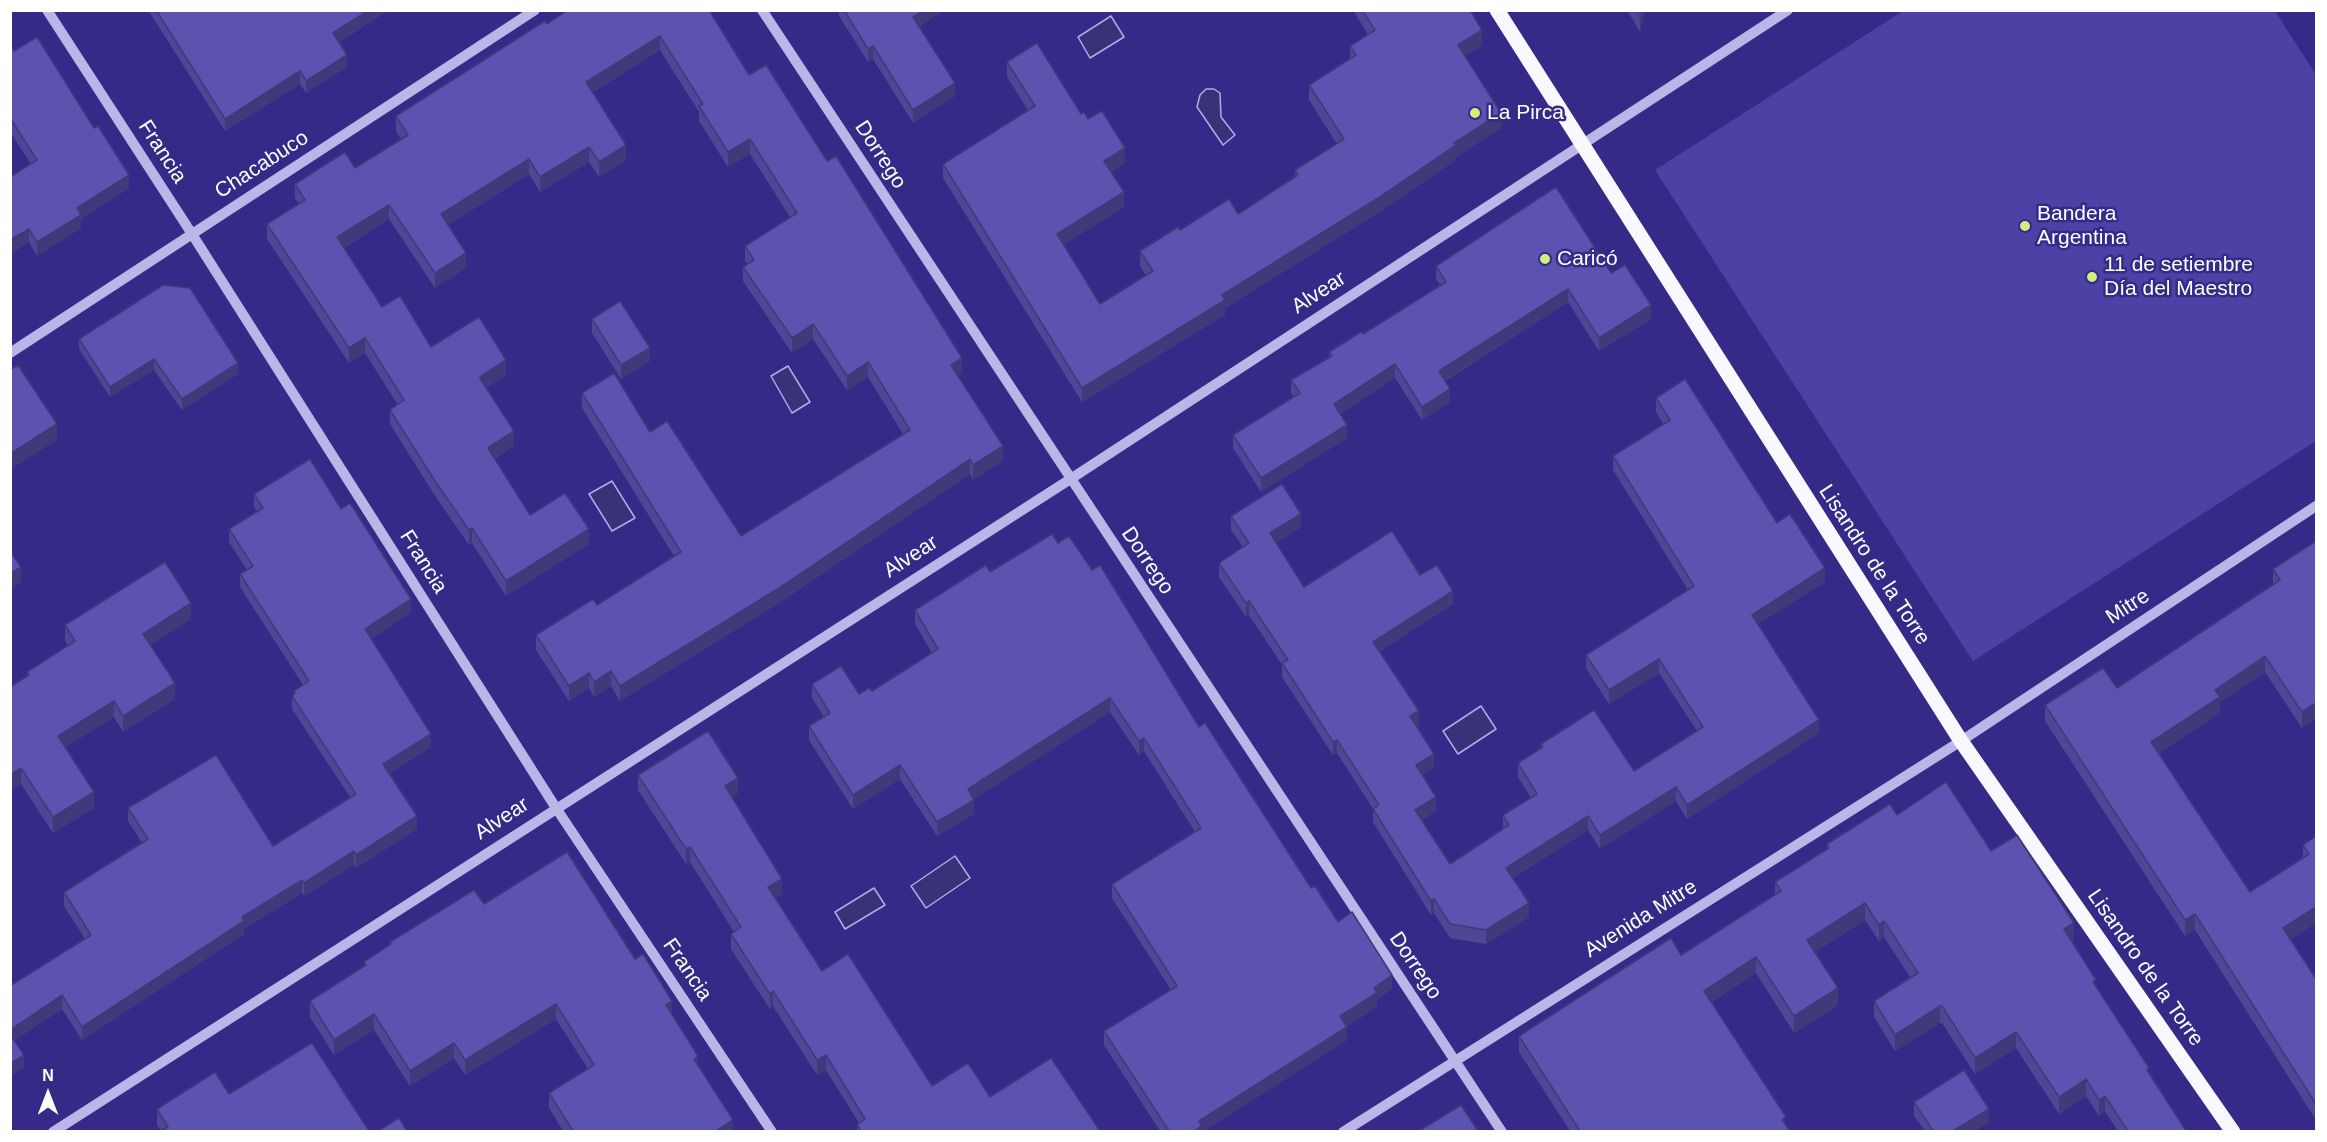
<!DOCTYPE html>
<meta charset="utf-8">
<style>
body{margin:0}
#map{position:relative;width:2327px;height:1142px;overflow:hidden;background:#352a87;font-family:Arial,sans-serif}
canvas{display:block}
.frame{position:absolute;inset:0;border:12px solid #fff;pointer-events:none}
.north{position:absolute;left:18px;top:1064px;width:60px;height:60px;-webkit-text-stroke:4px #352a87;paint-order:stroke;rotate:0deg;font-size:16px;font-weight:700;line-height:24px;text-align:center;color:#fff}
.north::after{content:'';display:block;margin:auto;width:21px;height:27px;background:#fff;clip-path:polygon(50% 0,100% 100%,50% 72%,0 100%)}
</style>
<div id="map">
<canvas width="2327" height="1142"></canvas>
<div class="frame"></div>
<div class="north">N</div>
</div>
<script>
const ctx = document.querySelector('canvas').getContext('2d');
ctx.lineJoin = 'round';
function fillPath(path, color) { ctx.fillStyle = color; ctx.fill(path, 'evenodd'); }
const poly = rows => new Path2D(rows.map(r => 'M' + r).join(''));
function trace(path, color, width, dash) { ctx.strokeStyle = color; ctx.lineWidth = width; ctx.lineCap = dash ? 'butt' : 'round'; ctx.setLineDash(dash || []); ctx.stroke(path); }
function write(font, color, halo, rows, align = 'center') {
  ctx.font = font + ' Arial,sans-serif'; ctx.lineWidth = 5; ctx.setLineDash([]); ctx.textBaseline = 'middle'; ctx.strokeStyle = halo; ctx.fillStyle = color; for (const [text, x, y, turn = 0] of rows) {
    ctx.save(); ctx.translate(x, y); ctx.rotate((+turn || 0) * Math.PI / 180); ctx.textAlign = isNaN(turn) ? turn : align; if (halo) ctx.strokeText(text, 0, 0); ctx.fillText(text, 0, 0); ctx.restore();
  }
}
fillPath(poly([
 [1903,11,2275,11,2316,75,2316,441,1973,661,1655,170]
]), '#4d41a6');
const water = poly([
 [1111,16,1124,37,1090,58,1078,37,1111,16],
 [1206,89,1214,89,1220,93,1221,117,1235,135,1223,145,1197,107,1200,95,1206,89],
 [788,366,810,402,792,413,771,376,788,366],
 [612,481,635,518,612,531,589,494,612,481],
 [1481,706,1496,729,1458,754,1443,731,1481,706],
 [955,856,970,878,926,908,911,886,955,856],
 [874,888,885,905,845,929,835,912,874,888]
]);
fillPath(water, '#3a3278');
trace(water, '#b1abe8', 1.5);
trace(poly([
 [47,10,192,234,556,808,772,1132],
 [762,10,1502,1132],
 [10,353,535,10],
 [53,1132,1069,480,1788,10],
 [1343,1132,1961,741,2316,506]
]), '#bbb6e8', 10);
trace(poly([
 [1497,10,1961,741,2233,1132]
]), '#f9f8fe', 15);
fillPath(poly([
 [148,10,386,10,386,12,339,42,347,67,306,93,300,84,225,131],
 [709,10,749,75,962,373,958,376,1003,461,973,480,970,474,776,605,620,701,611,686,594,697,589,688,569,701,536,650,536,635,597,605,674,556,582,408,582,393,650,432,741,536,903,434,868,377,847,390,813,339,792,353,743,281,743,267,747,264,745,261,745,246,790,217,750,154,728,167,699,121,699,112,660,50,592,93,626,160,599,177,589,162,540,192,529,174,448,225,466,268,435,288,389,219,344,248,382,307,431,347,506,375,486,388,514,446,495,459,530,515,589,544,506,596,472,543,469,545,435,496,390,424,390,410,398,405,365,353,349,363,267,239,267,224,299,204,295,198,295,184,355,168,401,139,396,131,396,116,547,24],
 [839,10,944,10,919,27,955,96,913,123,873,59,868,62,839,16],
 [1353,10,1470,10,1482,45,1465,56,1501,128,1456,157,1456,160,1378,213,1225,308,1225,315,1082,402,943,178,943,164,1028,110,1007,77,1007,62,1088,119,1125,163,1111,172,1124,207,1063,245,1100,304,1146,276,1140,266,1140,251,1180,230,1238,214,1295,177,1295,170,1337,144,1309,100,1309,85,1350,59,1350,46,1368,35],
 [1627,10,1645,10,1640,32],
 [10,45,14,51,129,188,81,219,81,228,37,256,29,242,10,254,31,164,10,132],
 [1436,266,1611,273,1651,319,1599,351,1568,302,1445,381,1450,402,1422,420,1395,378,1340,414,1347,438,1261,492,1233,448,1233,435,1294,397,1291,393,1291,380,1329,357,1329,352,1363,334,1440,285,1436,279],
 [592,319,650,361,621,379,592,333],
 [79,339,238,374,182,410,154,370,110,397,79,349],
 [1656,398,1777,523,1825,582,1758,624,1819,733,1687,819,1676,801,1600,849,1588,830,1513,878,1529,917,1486,944,1450,938,1434,913,1431,915,1373,822,1373,809,1337,753,1333,755,1282,677,1282,665,1249,615,1246,617,1219,577,1219,563,1243,547,1231,530,1231,516,1301,527,1276,543,1304,587,1420,575,1453,604,1380,651,1419,725,1417,726,1434,767,1422,775,1436,811,1422,820,1450,864,1503,829,1503,815,1531,798,1518,777,1518,763,1541,748,1541,744,1634,771,1697,731,1659,673,1609,704,1586,668,1586,655,1688,590,1613,470,1613,456,1663,424,1656,412],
 [254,494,341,509,411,612,371,639,431,747,390,773,417,829,356,868,354,865,304,896,302,893,244,929,244,934,82,1040,62,1009,15,1040,24,1068,10,1077,10,986,85,939,64,906,64,892,142,843,128,821,128,808,273,846,350,797,292,709,292,696,294,694,294,691,303,685,240,587,240,574,247,570,229,542,229,529,257,511,254,507],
 [2316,541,2302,728,2265,672,2220,702,2220,713,2159,753,2250,892,2303,858,2303,845,2316,836,2316,923,2291,939,2316,979,2316,1120,2195,930,2185,936,2045,721,2045,705,2117,688,2273,585,2273,569],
 [1058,543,1092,570,1199,727,1311,888,1392,989,1377,1000,1377,1007,1347,1026,1347,1040,1204,1131,1160,1131,1104,1045,1104,1031,1171,990,1112,898,1112,884,1195,832,1144,751,1139,755,1110,712,974,799,974,814,937,836,900,779,853,809,809,740,809,726,824,717,812,698,812,684,859,694,872,691,932,653,915,624,915,610,990,572],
 [191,619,150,645,175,699,123,732,114,717,65,747,94,808,53,833,21,784,10,791,27,672,68,646,65,641,65,625],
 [638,775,738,793,732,796,782,894,775,898,822,971,932,1086,990,1097,1100,1131,857,1131,857,1125,859,1123,826,1070,817,1075,773,1006,770,1009,731,949,731,934,734,932,690,862,686,864,638,790],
 [1897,815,1991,851,2074,939,2071,941,2096,987,2149,1073,2186,1131,2118,1131,2105,1112,2099,1116,2086,1096,2059,1114,2016,1048,1975,1074,1942,1023,1940,1023,1895,1051,1874,1017,1874,1001,1910,977,1884,937,1879,941,1865,920,1815,952,1838,1005,1794,1033,1756,973,1712,1002,1790,1131,1570,1131,1519,1052,1519,1036,1681,955,1775,895,1775,882,1827,849,1827,844],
 [484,904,635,959,672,1015,733,1131,563,1131,549,1108,549,1093,588,1069,556,1019,465,1075,454,1058,410,1086,374,1030,334,1055,310,1017,310,1001,364,967,364,962,390,945,390,942],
 [229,1094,161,1131,157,1125,157,1109],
 [1914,1102,1989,1122,1974,1131,1925,1131,1914,1116]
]), '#4f4796');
fillPath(poly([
 [369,10,386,10,386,12,333,45,333,33],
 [924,10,944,10,913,31,913,17],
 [1642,10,1645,10,1640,32,1640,17],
 [1482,30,1482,45,1458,60,1458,45],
 [660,36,660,50,586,97,586,82],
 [873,46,873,59,868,62,868,49],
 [347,55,347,67,306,93,306,81],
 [300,71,300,84,225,131,225,119],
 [955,83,955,96,913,123,913,110],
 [1501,113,1501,128,1456,157,1456,160,1378,213,1225,308,1225,315,1082,402,1082,388,1454,143],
 [750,139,750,154,728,167,728,152],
 [626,145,626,160,599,177,599,162],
 [589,147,589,162,540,192,540,177],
 [1125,148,1125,163,1104,176,1104,161],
 [529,159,529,174,441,229,441,214],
 [129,175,129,188,81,219,81,228,37,256,37,242,77,208],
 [1124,192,1124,207,1057,249,1057,234],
 [389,205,389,219,337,252,337,237],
 [29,229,29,242,10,254,10,240],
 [466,253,466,268,435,288,435,273],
 [1568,289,1568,302,1439,384,1439,371],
 [1651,305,1651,319,1599,351,1599,338],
 [813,324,813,339,792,353,792,338],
 [365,338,365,353,349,363,349,348],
 [650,348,650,361,621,379,621,365],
 [962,358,962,373,951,380,951,365],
 [154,359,154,370,110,397,110,387],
 [506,360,506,375,480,392,480,377],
 [868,362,868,377,847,390,847,376],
 [238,363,238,374,182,410,182,399],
 [1395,364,1395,378,1334,418,1334,404],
 [1450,389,1450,402,1422,420,1422,407],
 [57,424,57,440,10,470,10,454],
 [1347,425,1347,438,1261,492,1261,478],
 [514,431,514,446,488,463,488,448],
 [1003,446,1003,461,973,480,973,465],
 [970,459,970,474,776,605,620,701,620,686],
 [1301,514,1301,527,1270,547,1270,533],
 [472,528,472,543,469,545,469,530],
 [589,529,589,544,506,596,506,581],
 [21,567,21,583,10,590,10,574],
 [1825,568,1825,582,1752,628,1752,615],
 [1453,591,1453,604,1373,655,1373,642],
 [411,599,411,612,365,643,365,629],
 [1249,601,1249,615,1246,617,1246,603],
 [191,603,191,619,143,650,143,634],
 [2265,656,2265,672,2220,702,2220,713,2151,758,2151,742,2215,690],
 [1659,659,1659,673,1609,704,1609,690],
 [611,671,611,686,594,697,594,682],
 [589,673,589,688,569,701,569,686],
 [175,683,175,699,123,732,123,716],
 [1110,698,1110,712,968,803,968,789],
 [114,701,114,717,58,752,58,736],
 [2316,703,2316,719,2302,728,2302,712],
 [1419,711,1419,725,1410,730,1410,716],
 [1819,720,1819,733,1687,819,1687,805],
 [431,734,431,747,383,777,383,764],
 [1144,738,1144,751,1139,755,1139,741],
 [1337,740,1337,753,1333,755,1333,742],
 [1434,754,1434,767,1416,779,1416,765],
 [900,765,900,779,853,809,853,795],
 [21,768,21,784,10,791,10,775],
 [738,778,738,793,725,801,725,786],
 [1676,787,1676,801,1600,849,1600,835],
 [94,792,94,808,53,833,53,817],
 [1436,797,1436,811,1415,824,1415,810],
 [974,800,974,814,937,836,937,822],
 [417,816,417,829,356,868,356,855],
 [1588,816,1588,830,1506,882,1506,868],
 [690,847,690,862,686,864,686,849],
 [354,851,354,865,304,896,304,883],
 [782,879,782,894,768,902,768,887],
 [302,880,302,893,244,929,244,934,82,1040,82,1027,242,917],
 [1434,899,1434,913,1431,915,1431,901],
 [1529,903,1529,917,1486,944,1486,930],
 [1865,903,1865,920,1807,957,1807,940],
 [2316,907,2316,923,2283,944,2283,928],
 [2195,914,2195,930,2185,936,2185,920],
 [1884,921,1884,937,1879,941,1879,925],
 [2074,923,2074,939,2064,945,2064,929],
 [1756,957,1756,973,1704,1007,1704,991],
 [1392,975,1392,989,1377,1000,1377,1007,1340,1030,1340,1016,1374,988],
 [1838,988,1838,1005,1794,1033,1794,1016],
 [773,991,773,1006,770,1009,770,994],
 [62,995,62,1009,10,1043,10,1030],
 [672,1001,672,1017,666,1005],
 [556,1004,556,1019,465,1075,465,1060],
 [1940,1006,1940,1023,1895,1051,1895,1035],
 [374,1014,374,1030,334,1055,334,1040],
 [1347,1027,1347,1040,1204,1131,1194,1131,1199,1121],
 [2016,1032,2016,1048,1975,1074,1975,1058],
 [454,1043,454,1058,410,1086,410,1071],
 [24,1055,24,1068,10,1077,10,1064],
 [826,1055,826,1070,817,1075,817,1060],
 [698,1056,698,1071,694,1059],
 [2086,1079,2086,1096,2059,1114,2059,1097],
 [2105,1096,2105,1112,2099,1116,2099,1100],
 [1989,1109,1989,1122,1974,1131,1953,1131],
 [733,1120,733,1131,716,1131]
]), '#40397a');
const building = poly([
 [156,10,369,10,333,33,347,55,306,81,300,71,225,119,156,10],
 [568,10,709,10,749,75,766,65,827,161,836,156,962,358,951,365,1003,446,973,465,970,459,776,590,620,686,611,671,594,682,589,673,569,686,536,635,593,599,597,605,681,552,582,393,614,373,650,432,667,421,741,536,910,430,868,362,847,376,813,324,792,338,743,267,754,260,745,246,797,213,750,139,728,152,699,106,703,104,660,36,586,82,626,145,599,162,589,147,540,177,529,159,441,214,466,253,435,273,389,205,337,237,382,307,400,296,431,347,479,317,506,360,480,377,481,380,514,431,488,448,530,515,565,493,589,529,506,581,472,528,469,530,435,481,390,410,404,400,365,338,349,348,267,224,305,200,295,184,345,152,355,168,408,135,396,116,545,21,547,24,568,10],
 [844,10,924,10,913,17,955,83,913,110,873,46,868,49,844,10],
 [1362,10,1470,10,1482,30,1458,45,1501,113,1454,143,1456,145,1378,198,1222,295,1225,300,1082,388,943,164,1035,106,1007,62,1037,43,1081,114,1084,112,1088,119,1102,111,1125,148,1104,161,1124,192,1057,234,1100,304,1153,271,1140,251,1178,227,1180,230,1229,199,1238,214,1298,175,1295,170,1344,139,1309,85,1356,55,1350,46,1375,30,1362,10],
 [1637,10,1642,10,1640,17,1637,10],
 [37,37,94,128,98,126,129,175,77,208,81,215,37,242,29,229,10,240,10,177,37,160,10,118,10,45,14,51,37,37],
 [1556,187,1611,273,1625,265,1651,305,1599,338,1568,289,1439,371,1450,389,1422,407,1395,364,1334,404,1347,425,1261,478,1233,435,1300,393,1291,380,1332,356,1329,352,1361,332,1363,334,1446,282,1436,266,1556,187],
 [163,285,190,288,238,363,182,399,154,359,110,387,79,339,163,285],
 [620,301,650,348,621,365,592,319,620,301],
 [18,365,57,424,10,454,10,370,18,365],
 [1685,379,1777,523,1790,514,1825,568,1752,615,1819,720,1687,805,1676,787,1600,835,1588,816,1506,868,1529,903,1486,930,1450,924,1434,899,1431,901,1373,809,1379,805,1337,740,1333,742,1282,663,1288,660,1249,601,1246,603,1219,563,1249,543,1231,516,1282,484,1301,514,1270,533,1304,587,1392,531,1420,575,1437,565,1453,591,1373,642,1419,711,1410,716,1434,754,1416,765,1436,797,1415,810,1450,864,1509,825,1503,815,1537,794,1518,763,1543,747,1541,744,1594,710,1634,771,1703,727,1659,659,1609,690,1586,655,1694,586,1613,456,1670,420,1656,398,1685,379],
 [310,459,341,509,350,503,411,599,365,629,431,734,383,764,417,816,356,855,354,851,304,883,302,880,242,917,244,921,82,1027,62,995,10,1030,10,986,91,935,64,892,148,839,128,808,216,755,273,846,356,794,292,696,295,693,294,691,309,681,240,574,253,566,229,529,263,508,254,494,310,459],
 [1052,534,1058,543,1069,536,1092,570,1100,565,1199,727,1205,723,1311,888,1315,886,1338,922,1352,912,1392,975,1374,988,1377,993,1340,1016,1347,1027,1199,1121,1202,1126,1194,1131,1169,1131,1104,1031,1177,986,1112,884,1201,828,1144,738,1139,741,1110,698,968,789,974,800,937,822,900,765,853,795,809,726,830,713,812,684,841,666,859,694,869,688,872,691,938,649,915,610,986,565,990,572,1052,534],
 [2316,541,2316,703,2302,712,2265,656,2215,690,2220,697,2151,742,2250,892,2309,854,2303,845,2316,836,2316,907,2283,928,2316,979,2316,1104,2195,914,2185,920,2045,705,2103,668,2117,688,2280,580,2273,569,2316,541],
 [10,551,21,567,10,574,10,551],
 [165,562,191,603,143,634,175,683,123,716,114,701,58,736,94,792,53,817,21,768,10,775,10,687,29,675,27,672,75,641,65,625,165,562],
 [708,731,738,778,725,786,782,879,768,887,822,971,848,954,932,1086,968,1063,990,1097,1051,1058,1100,1131,861,1131,857,1125,865,1119,826,1055,817,1060,773,991,770,994,731,934,741,927,690,847,686,849,638,775,708,731],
 [1946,782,1991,851,2017,835,2074,923,2064,929,2096,980,2093,982,2149,1068,2147,1070,2186,1131,2128,1131,2105,1096,2099,1100,2086,1079,2059,1097,2016,1032,1975,1058,1942,1006,1940,1006,1895,1035,1874,1001,1918,973,1884,921,1879,925,1865,903,1807,940,1838,988,1794,1016,1756,957,1704,991,1786,1117,1782,1120,1790,1131,1580,1131,1519,1036,1671,938,1681,955,1781,891,1775,882,1829,848,1827,844,1890,804,1897,815,1946,782],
 [567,852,635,959,643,954,672,1001,666,1005,698,1056,694,1059,733,1120,716,1131,573,1131,549,1093,594,1065,556,1004,465,1060,454,1043,410,1071,374,1014,334,1040,310,1001,366,965,364,962,391,944,390,942,474,890,484,904,567,852],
 [10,1034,24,1055,10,1064,10,1034],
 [312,1043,369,1131,160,1131,168,1127,157,1109,215,1072,229,1094,312,1043],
 [1964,1070,1989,1109,1953,1131,1933,1131,1914,1102,1964,1070],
 [1461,1105,1478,1131,1419,1131,1461,1105],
 [399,1118,407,1131,378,1131,399,1118]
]);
fillPath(building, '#5c52af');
trace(building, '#40397a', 1.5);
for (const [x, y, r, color] of [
 [1475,113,6,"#d0ef7d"],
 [2025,226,6,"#d0ef7d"],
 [1545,259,6,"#d0ef7d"],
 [2092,277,6,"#d0ef7d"]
]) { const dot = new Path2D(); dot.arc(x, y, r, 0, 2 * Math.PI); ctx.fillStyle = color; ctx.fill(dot); trace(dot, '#352a87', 2); }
write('21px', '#fff', '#352a87', [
 ["La Pirca",1487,113],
 ["Bandera",2037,214],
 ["Argentina",2037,238],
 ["Caricó",1557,259],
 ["11 de setiembre",2104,265],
 ["Día del Maestro",2104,289]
], 'left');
write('21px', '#fff', '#352a87', [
 ["Francia",162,152,57],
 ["Dorrego",880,155,57],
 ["Chacabuco",262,165,-33],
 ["Alvear",1319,293,-33],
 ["Alvear",911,557,-33],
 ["Dorrego",1147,561,56],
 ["Francia",423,562,58],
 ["Lisandro de la Torre",1874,565,57],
 ["Mitre",2128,607,-33],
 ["Alvear",502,819,-33],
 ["Avenida Mitre",1641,919,-32],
 ["Dorrego",1415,966,56],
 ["Lisandro de la Torre",2145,968,55],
 ["Francia",687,970,56]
]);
</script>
